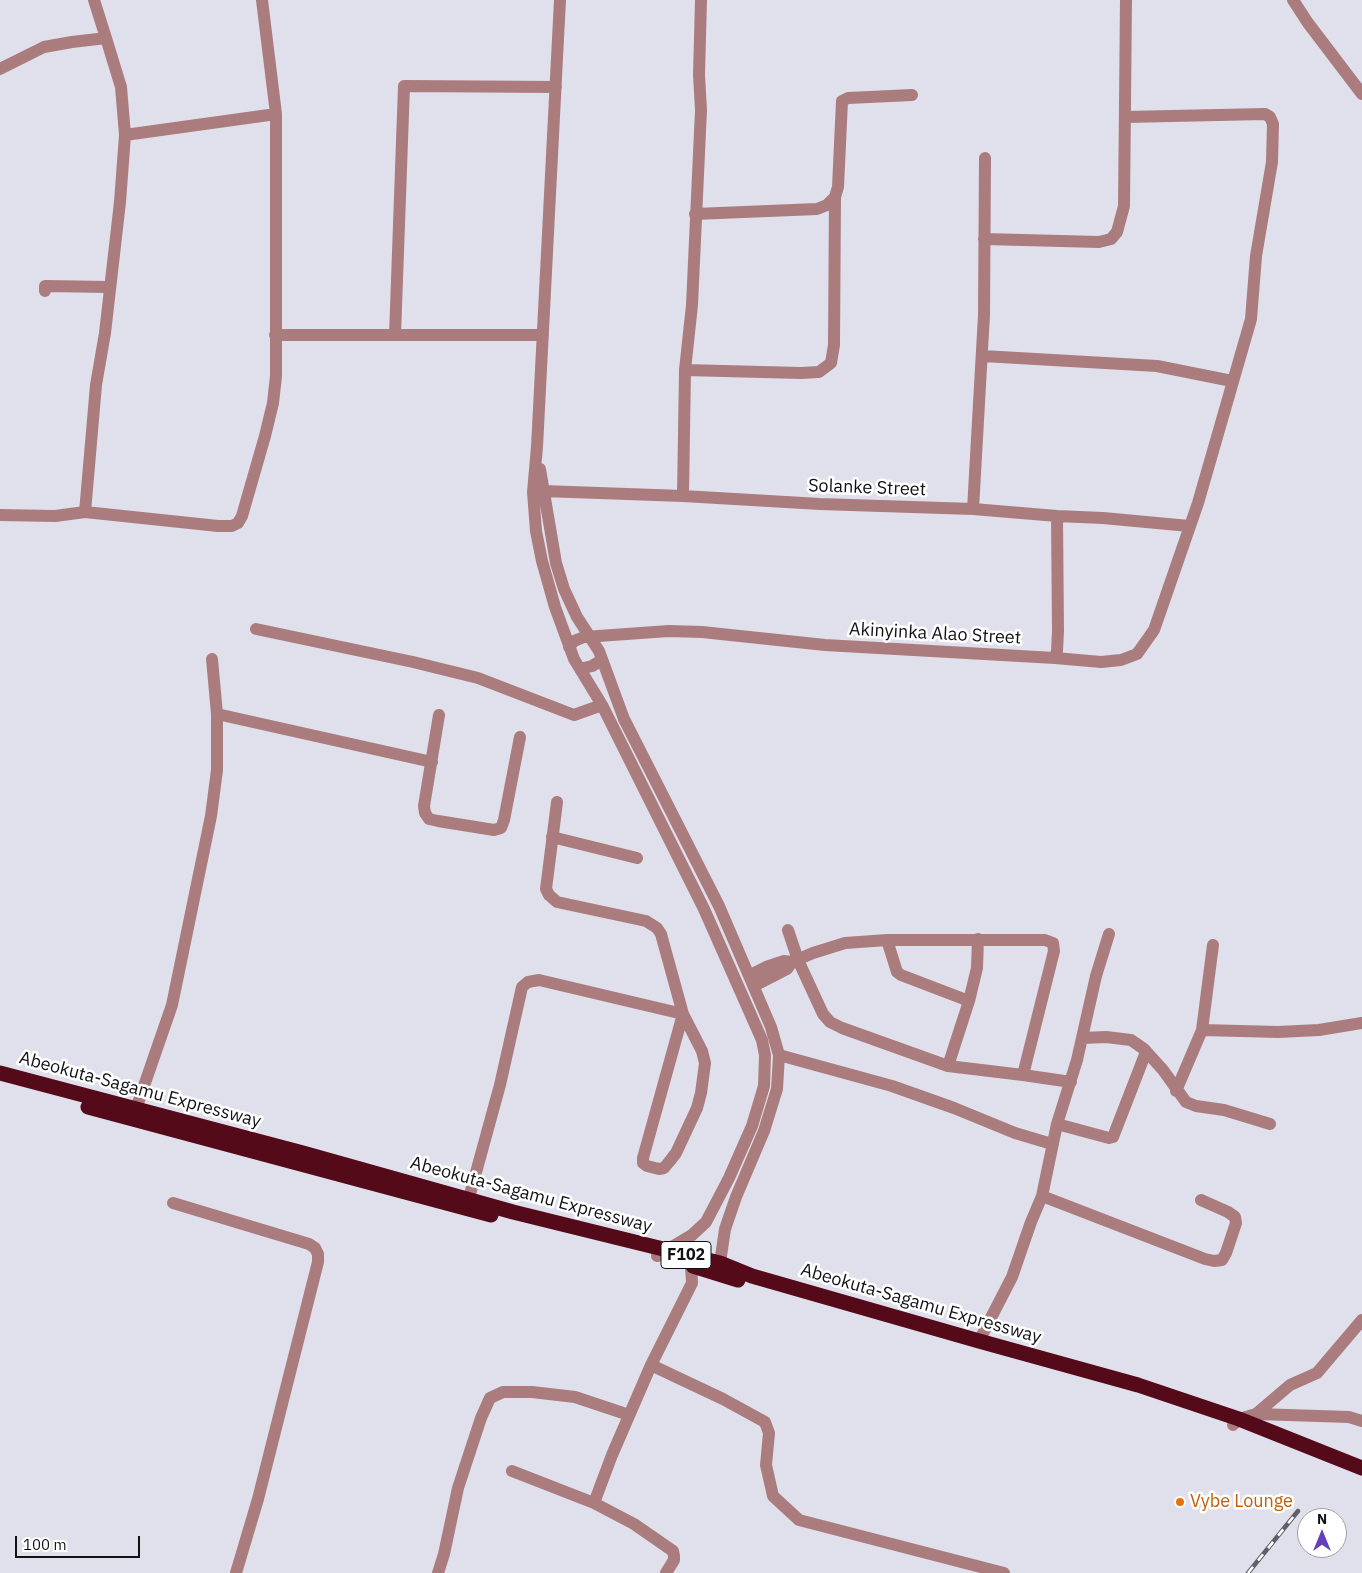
<!DOCTYPE html>
<style>
body{margin:0}
#map{position:relative;width:1362px;height:1573px;overflow:hidden;background:#e0e0ec;font-family:"IBM Plex Sans",sans-serif}
canvas{display:block}
.north{position:absolute;left:1297px;top:1508px;width:50px;height:50px;box-sizing:border-box;background:#fff;border:1px solid #a0a0a2;border-radius:50%;rotate:0deg;font-size:14px;font-weight:700;line-height:20px;text-align:center;color:#111216}
.north::after{content:'';display:block;margin:auto;width:18px;height:22px;background:#6441b9;clip-path:polygon(50% 0,100% 100%,50% 72%,0 100%)}
.scale{position:absolute;left:15px;top:1536px;width:125px;height:22px;box-sizing:border-box;border:2px solid #111216;border-top:0;padding-left:6px;font-size:15px;line-height:18px;white-space:nowrap;color:#111216;-webkit-text-stroke:4px #fff;paint-order:stroke}
</style>
<div id="map">
<canvas width="1362" height="1573"></canvas>
<div class="north">N</div>
<div class="scale">100 m</div>
</div>
<script>
const ctx = document.querySelector('canvas').getContext('2d');
ctx.lineJoin = 'round';
const poly = rows => new Path2D(rows.map(r => 'M' + r).join(''));
function trace(path, color, width, dash) { ctx.strokeStyle = color; ctx.lineWidth = width; ctx.lineCap = dash ? 'butt' : 'round'; ctx.setLineDash(dash || []); ctx.stroke(path); }
function write(font, color, halo, rows, align = 'center') {
  ctx.font = font + ' "IBM Plex Sans",sans-serif'; ctx.lineWidth = 5; ctx.setLineDash([]); ctx.textBaseline = 'middle'; ctx.strokeStyle = halo; ctx.fillStyle = color; for (const [text, x, y, turn = 0] of rows) {
    ctx.save(); ctx.translate(x, y); ctx.rotate((+turn || 0) * Math.PI / 180); ctx.textAlign = isNaN(turn) ? turn : align; if (halo) ctx.strokeText(text, 0, 0); ctx.fillText(text, 0, 0); ctx.restore();
  }
}
trace(poly([
 [94,0,106,38],
 [262,0,276,114],
 [560,0,537,447,533,492,536,531,542,561,555,607,574,659,602,705,704,909,762,1040,765,1055,764,1086,752,1126,729,1178,706,1222,692,1235,657,1256],
 [1293,0,1308,23,1362,94],
 [0,69,44,47,72,42,106,38,121,87,125,135,120,202,105,333,96,385,85,512,55,516,0,515],
 [695,214,817,209,827,205,835,197],
 [984,239,1099,242,1111,239,1117,232,1124,206,1126,0],
 [45,291,45,286,109,287],
 [275,335,543,335],
 [395,335,404,86,556,87],
 [983,356,1157,366,1232,381],
 [685,370,801,373,819,372,831,363,834,345,835,197,838,187,842,101,848,98,912,95],
 [540,469,556,563,564,589,577,617,599,651,624,719,719,906,771,1027,779,1055,777,1089,764,1131,736,1197,725,1229,720,1263,721,1273],
 [543,491,683,496,820,504,973,509,1057,516,1103,518,1189,526],
 [683,496,685,370,692,305,701,110,699,75,701,0],
 [973,509,984,315,985,158],
 [85,512,218,526,232,526,238,523,242,516,265,436,273,403,276,376,276,114,125,135],
 [256,629,413,662,478,678,574,715,602,705],
 [569,647,574,641,584,637,669,631,702,632,825,645,1055,658,1101,662,1121,660,1137,654,1154,630,1198,503,1251,319,1256,256,1272,162,1273,124,1270,117,1265,114,1125,117],
 [1055,658,1057,651,1058,631,1057,516],
 [580,669,592,666,602,660],
 [217,714,432,762],
 [439,715,424,806,425,813,429,819,438,821,494,830,501,828,504,820,520,737],
 [552,837,637,858],
 [788,930,798,960,823,1014,830,1022,842,1028,948,1066,1023,1075],
 [887,940,897,972,901,975,969,1001],
 [750,975,766,967,784,961,792,962,813,953,845,943,887,940,1045,940,1053,943,1054,951,1023,1075,1071,1082],
 [754,986,787,969,792,962],
 [1202,1030,1278,1032,1319,1030,1362,1023],
 [1082,1038,1106,1037,1131,1040,1144,1049,1163,1070,1186,1102,1196,1106,1224,1110,1270,1124],
 [779,1055,892,1086,954,1108,1015,1133,1052,1144],
 [948,1066,969,1001,977,968,978,939],
 [1176,1091,1202,1030,1213,945],
 [136,1109,172,1005,211,816,217,770,217,714,212,659],
 [1057,1124,1109,1138,1113,1137,1146,1052],
 [1042,1196,1205,1259,1214,1261,1222,1260,1226,1253,1236,1223,1235,1217,1228,1212,1201,1200],
 [469,1198,500,1085,522,987,528,982,539,980,683,1014,702,1051,705,1063,701,1093,697,1108,676,1153,669,1162,664,1168,659,1169,647,1166,643,1163,643,1158,683,1014,661,934,657,928,646,921,557,902,549,895,546,889,557,802],
 [173,1203,309,1244,315,1248,318,1254,318,1262,281,1408,258,1499,236,1573],
 [979,1341,1012,1277,1031,1222,1042,1196,1057,1124,1077,1060,1096,976,1109,934],
 [651,1365,723,1399,765,1422,769,1433,766,1465,773,1496,799,1520,1004,1573],
 [1256,1414,1290,1385,1317,1373,1362,1320],
 [1233,1425,1239,1419,1256,1414,1349,1417,1362,1421],
 [512,1471,594,1503],
 [438,1573,444,1554,458,1488,481,1418,490,1398,503,1392,532,1392,575,1397,629,1415],
 [666,1573,674,1560,674,1556,673,1551,634,1524,594,1503,612,1455,651,1365,692,1283,691,1266]
]), '#ab7c7e', 12);
trace(poly([
 [0,1073,303,1153,513,1212,720,1263,752,1276,979,1341,1138,1385,1239,1419,1362,1468],
 [88,1107,491,1215],
 [693,1266,738,1280]
]), '#550a1a', 15);
const rail = poly([
 [1248,1573,1298,1511]
]);
trace(rail, '#606067', 4.5);
trace(rail, '#fff', 2.5, [8]);
for (const [x, y, r, color] of [
 [1180,1502,5,"#e8710a"]
]) { const dot = new Path2D(); dot.arc(x, y, r, 0, 2 * Math.PI); ctx.fillStyle = color; ctx.fill(dot); trace(dot, '#fff', 2); }
for (const [x, y, w] of [
 [686,1255,50]
]) { const box = new Path2D(); box.roundRect(x - w / 2, y - 13.5, w, 27, 4); ctx.fillStyle = '#fff'; ctx.fill(box); trace(box, '#111216', 1); }
write('bold 16px', '#111216', null, [
 ["F102",686,1255]
]);
write('18px', '#111216', '#fff', [
 ["Solanke Street",867,488,2],
 ["Akinyinka Alao Street",935,634,3],
 ["Abeokuta-Sagamu Expressway",140,1090,15],
 ["Abeokuta-Sagamu Expressway",531,1195,15],
 ["Abeokuta-Sagamu Expressway",921,1304,16]
]);
write('18px', '#c56008', '#fff', [
 ["Vybe Lounge",1190,1502]
], 'left');
</script>
